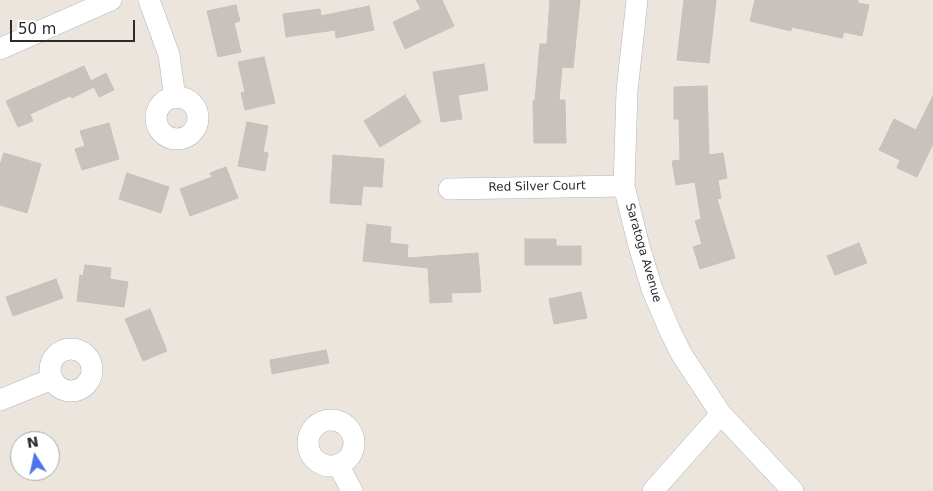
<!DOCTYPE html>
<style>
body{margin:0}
#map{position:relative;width:933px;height:491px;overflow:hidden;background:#ece5de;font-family:"DejaVu Sans",sans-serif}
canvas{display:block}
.north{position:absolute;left:10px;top:431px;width:50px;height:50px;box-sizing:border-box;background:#fff;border:1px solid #aaa;border-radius:50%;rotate:350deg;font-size:14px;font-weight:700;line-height:20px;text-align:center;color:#2b2b2b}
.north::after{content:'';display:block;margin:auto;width:18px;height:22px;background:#4c74eb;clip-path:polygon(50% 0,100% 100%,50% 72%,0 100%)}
.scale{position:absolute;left:10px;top:20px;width:125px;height:22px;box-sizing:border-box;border:2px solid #2b2b2b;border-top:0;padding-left:6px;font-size:15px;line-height:18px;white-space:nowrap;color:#2b2b2b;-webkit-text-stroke:4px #fff;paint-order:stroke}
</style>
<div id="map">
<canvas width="933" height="491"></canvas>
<div class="north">N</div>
<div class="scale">50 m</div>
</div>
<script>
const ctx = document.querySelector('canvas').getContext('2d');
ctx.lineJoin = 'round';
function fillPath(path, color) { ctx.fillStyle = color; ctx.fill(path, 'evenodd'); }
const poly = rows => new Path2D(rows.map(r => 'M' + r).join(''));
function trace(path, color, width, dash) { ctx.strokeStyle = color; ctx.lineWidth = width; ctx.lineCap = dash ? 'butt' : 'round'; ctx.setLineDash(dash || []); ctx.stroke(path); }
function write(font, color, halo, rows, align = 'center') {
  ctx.font = font + ' "DejaVu Sans",sans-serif'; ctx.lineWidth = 5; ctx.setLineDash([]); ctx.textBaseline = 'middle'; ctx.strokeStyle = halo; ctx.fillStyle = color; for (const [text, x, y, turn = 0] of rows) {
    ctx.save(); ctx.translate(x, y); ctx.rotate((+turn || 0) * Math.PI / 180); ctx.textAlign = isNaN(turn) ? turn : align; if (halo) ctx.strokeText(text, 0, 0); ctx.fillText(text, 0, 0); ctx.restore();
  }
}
const building = poly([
 [416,0,442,0,454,26,405,49,393,22,421,9,416,0],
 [550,0,580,0,573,68,562,67,559,100,565,100,566,143,534,143,533,101,535,100,540,44,547,44,550,0],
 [684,0,716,0,709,63,677,60,684,0],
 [755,0,858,0,858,3,869,5,862,36,844,32,842,38,792,27,791,31,750,21,755,0],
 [236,5,240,21,234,23,241,52,218,57,207,11,236,5],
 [369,6,374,30,336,38,335,30,286,37,283,14,320,9,321,16,369,6],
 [264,57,275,103,245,110,241,93,245,92,238,62,264,57],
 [484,64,488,90,458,95,462,119,441,122,433,72,484,64],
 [84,66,91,81,106,73,114,90,99,97,94,87,72,98,70,96,30,114,33,121,18,127,6,101,84,66],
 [707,86,709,155,723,153,727,178,718,180,721,198,717,199,735,258,700,269,693,247,702,244,695,221,701,219,695,182,676,185,672,161,680,160,679,119,674,119,674,87,707,86],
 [405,95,421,122,380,147,364,121,405,95],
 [933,96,933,144,917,177,897,168,900,160,879,150,894,119,916,130,933,96],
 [247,122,268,126,263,152,268,153,265,171,238,166,247,122],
 [109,123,119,159,82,170,75,149,85,146,80,131,109,123],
 [4,153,41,164,27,213,0,205,0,165,4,153],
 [333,155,384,159,382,187,363,186,361,205,330,203,333,155],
 [226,167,238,198,190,216,180,189,212,177,210,173,226,167],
 [127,173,169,187,161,213,119,199,127,173],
 [367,224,391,227,390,243,408,245,407,258,478,253,481,292,451,293,452,302,430,303,428,268,363,261,367,224],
 [525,239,556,239,556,246,581,246,581,265,525,265,525,239],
 [859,243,867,263,835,275,827,256,859,243],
 [85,265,111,268,110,279,128,282,124,307,77,301,80,275,83,276,85,265],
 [56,279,63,298,13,316,6,297,56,279],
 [581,292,587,318,554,324,549,299,581,292],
 [150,309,167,351,143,361,125,319,150,309],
 [326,350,329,363,272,374,270,360,326,350]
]);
fillPath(building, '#c7c2be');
trace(building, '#c7c1b8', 1);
const minor = poly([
 [149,0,169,55,175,98],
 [637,0,627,91,624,186,639,246,652,289,670,331,682,355,721,414,793,491],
 [0,49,111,0],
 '156 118a21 21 0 1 1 42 0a21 21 0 1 1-42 0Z',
 [449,189,624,186],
 '50 370a21 21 0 1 1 42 0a21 21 0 1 1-42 0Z',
 [0,400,52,379],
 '308 443a23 23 0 1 1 46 0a23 23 0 1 1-46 0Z',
 [339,466,352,491],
 [653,491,721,414]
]);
trace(minor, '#b2b5bd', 22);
trace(minor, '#fff', 21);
write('12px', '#2b2b2b', '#fff', [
 ["Red Silver Court",537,187,-1],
 ["Saratoga Avenue",643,253,74]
]);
</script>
